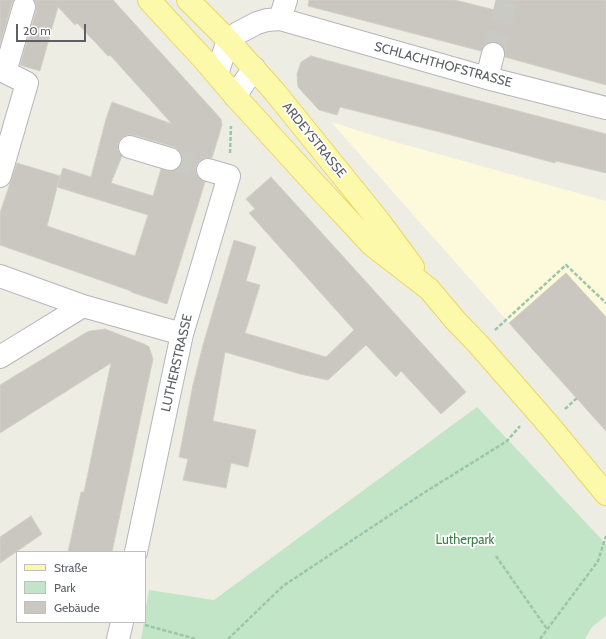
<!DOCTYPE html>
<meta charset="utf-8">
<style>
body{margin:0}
#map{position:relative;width:606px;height:639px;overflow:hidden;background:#eeede4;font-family:Cabin,sans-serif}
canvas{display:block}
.legend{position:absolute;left:16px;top:551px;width:130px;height:72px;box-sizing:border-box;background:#fff;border:1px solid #bebfc1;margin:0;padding:5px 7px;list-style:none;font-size:12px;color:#5c5f64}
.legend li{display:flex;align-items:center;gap:8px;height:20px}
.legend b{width:20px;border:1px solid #bebfc1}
.scale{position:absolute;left:16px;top:24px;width:70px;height:18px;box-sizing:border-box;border:2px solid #5c5f64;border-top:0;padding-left:5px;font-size:12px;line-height:14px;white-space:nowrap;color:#5c5f64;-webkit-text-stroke:3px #fff;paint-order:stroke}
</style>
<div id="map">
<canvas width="606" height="639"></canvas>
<ul class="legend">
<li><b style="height:5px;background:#fcf9ab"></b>Straße</li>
<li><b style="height:11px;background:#c1e5c6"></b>Park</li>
<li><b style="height:11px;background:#cac7c1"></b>Gebäude</li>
</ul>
<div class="scale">20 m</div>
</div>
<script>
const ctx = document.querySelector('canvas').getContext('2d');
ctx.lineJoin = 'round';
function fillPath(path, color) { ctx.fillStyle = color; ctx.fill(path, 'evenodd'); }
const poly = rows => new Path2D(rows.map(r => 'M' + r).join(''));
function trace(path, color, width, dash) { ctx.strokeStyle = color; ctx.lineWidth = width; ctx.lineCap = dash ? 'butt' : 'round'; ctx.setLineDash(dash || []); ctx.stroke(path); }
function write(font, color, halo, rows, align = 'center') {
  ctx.font = font + ' Cabin,sans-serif'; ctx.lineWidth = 3.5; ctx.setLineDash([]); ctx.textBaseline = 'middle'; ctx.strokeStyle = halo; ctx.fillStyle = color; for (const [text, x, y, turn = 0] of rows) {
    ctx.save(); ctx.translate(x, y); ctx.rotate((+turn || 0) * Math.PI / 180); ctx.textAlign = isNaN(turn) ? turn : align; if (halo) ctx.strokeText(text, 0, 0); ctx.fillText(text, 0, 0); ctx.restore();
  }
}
fillPath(poly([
 [331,122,392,141,606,201,606,317,566,273,509,323]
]), '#fdf9db');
fillPath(poly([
 [477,407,606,544,606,616,592,627,585,639,141,639,144,622,145,622,145,613,149,590,214,600]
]), '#c1e5c6');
const building = poly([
 [0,0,14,0,12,3,0,45,0,0],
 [34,0,113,0,221,119,222,125,212,158,205,158,199,161,196,167,196,173,199,178,205,182,167,304,131,292,131,291,0,245,0,213,17,163,60,176,47,226,135,256,148,215,57,187,63,168,91,177,106,119,112,102,172,124,110,55,108,56,77,23,75,25,58,7,40,71,20,65,36,11,36,4,34,0],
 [127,135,134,135,174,147,179,150,182,156,182,162,178,168,172,171,167,171,161,169,153,196,111,183,122,156,118,150,118,143,122,138,127,135],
 [309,0,455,0,495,10,498,0,606,0,606,85,505,57,505,50,502,45,496,42,489,42,484,46,481,51,308,6,309,0],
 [311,56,396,79,606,134,606,173,556,161,555,163,440,132,340,107,337,115,319,110,298,87,297,74,301,62,311,56],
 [271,177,466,392,441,414,401,371,396,377,366,345,328,380,300,374,225,352,213,421,256,430,248,467,231,463,226,488,183,480,188,459,179,457,193,385,203,345,234,240,256,247,246,281,260,285,245,333,326,357,354,330,249,213,255,209,246,199,271,177],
 [566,273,606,317,606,431,509,323,566,273],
 [105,329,144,344,149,347,153,359,112,552,68,552,81,492,84,492,111,363,0,433,0,385,87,332,90,331,105,329],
 [31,516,42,534,0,563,0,537,31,516]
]);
fillPath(building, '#cac7c1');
trace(building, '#d3d0c3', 1);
trace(poly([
 [493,54,507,0],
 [170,159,208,170]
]), '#cacac4', 22, [22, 11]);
const minor = poly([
 [280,19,286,0],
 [217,74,228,40,238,33,257,23,267,20,280,19,487,78,606,108],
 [487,78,493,54],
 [235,96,254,68],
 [130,147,170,159],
 [0,176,27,83,5,72,24,7],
 [0,276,83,306],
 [0,357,83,306,182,334],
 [136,552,182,334,229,176,208,170],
 [118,639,122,622]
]);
const major = poly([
 [149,0,206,62,235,96,315,184,372,245,429,289,455,320,479,345,548,424,606,494],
 [188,0,228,40,274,91,379,221,413,267]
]);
trace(minor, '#b4b6bb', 24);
trace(major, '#ecd65f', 24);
trace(poly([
 [230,153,231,126],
 [495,330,566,265,606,303],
 [565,409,577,398],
 [496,556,547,629],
 [145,625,196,639],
 [228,639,283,586,422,494,507,441,520,426],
 [540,639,598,561,606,536]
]), '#9bc5ac', 2.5, [4, 2]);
trace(minor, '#fff', 22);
trace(major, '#fcf9ab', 22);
write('13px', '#5c5f64', '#fff', [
 ["SCHLACHTHOFSTRASSE",443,65,15],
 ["ARDEYSTRASSE",314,140,51],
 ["LUTHERSTRASSE",177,363,-77]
]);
write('13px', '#378043', '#fff', [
 ["Lutherpark",465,540]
]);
</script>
